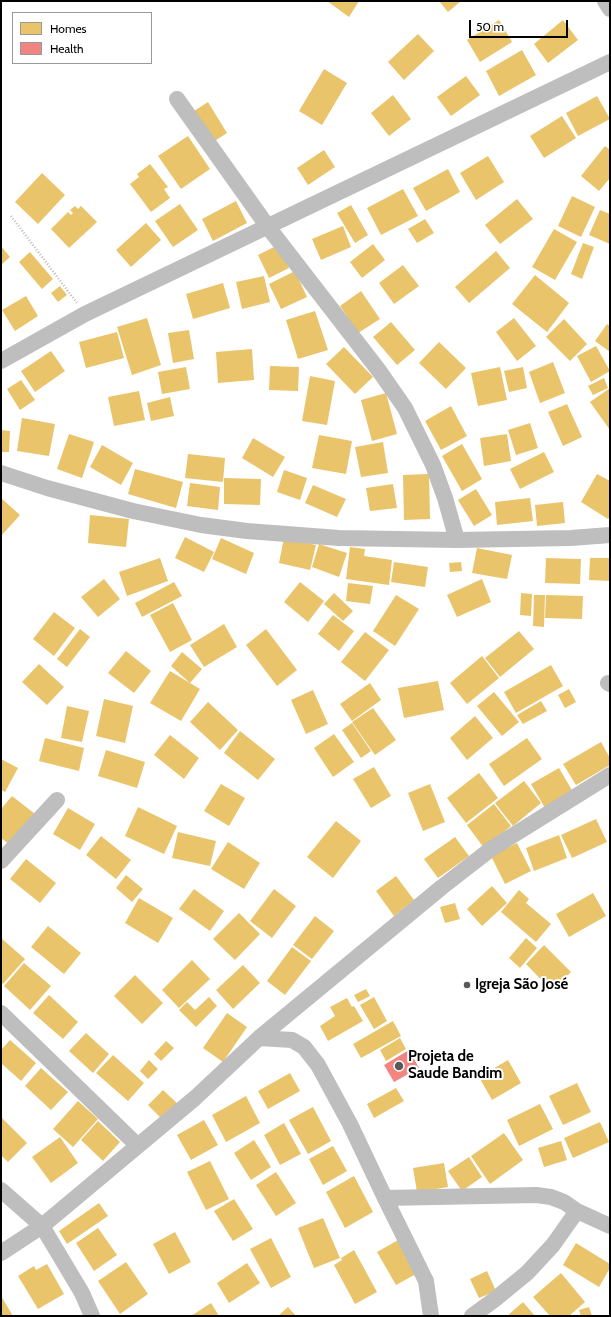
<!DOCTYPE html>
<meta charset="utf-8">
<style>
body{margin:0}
#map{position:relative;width:611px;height:1317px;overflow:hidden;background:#fff;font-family:Cabin,sans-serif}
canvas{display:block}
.frame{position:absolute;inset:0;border:2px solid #000;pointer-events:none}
.legend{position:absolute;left:12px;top:12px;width:140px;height:52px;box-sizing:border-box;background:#fff;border:1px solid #999;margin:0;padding:5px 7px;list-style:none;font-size:12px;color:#000}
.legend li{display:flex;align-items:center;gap:8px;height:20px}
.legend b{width:20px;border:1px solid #999}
.scale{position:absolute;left:469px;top:20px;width:99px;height:18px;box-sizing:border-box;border:2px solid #000;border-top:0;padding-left:5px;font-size:12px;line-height:14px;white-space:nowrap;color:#000;-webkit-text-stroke:3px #fff;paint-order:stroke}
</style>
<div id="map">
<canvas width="611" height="1317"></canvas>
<div class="frame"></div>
<ul class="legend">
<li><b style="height:11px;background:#e9c46a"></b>Homes</li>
<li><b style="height:11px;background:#f28482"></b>Health</li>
</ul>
<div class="scale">50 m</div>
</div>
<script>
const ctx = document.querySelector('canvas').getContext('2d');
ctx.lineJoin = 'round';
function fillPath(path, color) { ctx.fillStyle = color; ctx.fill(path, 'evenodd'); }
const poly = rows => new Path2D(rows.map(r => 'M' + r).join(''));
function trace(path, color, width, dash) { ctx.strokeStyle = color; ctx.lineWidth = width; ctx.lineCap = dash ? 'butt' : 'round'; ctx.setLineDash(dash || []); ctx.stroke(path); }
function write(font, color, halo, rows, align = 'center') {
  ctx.font = font + ' Cabin,sans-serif'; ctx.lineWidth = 4; ctx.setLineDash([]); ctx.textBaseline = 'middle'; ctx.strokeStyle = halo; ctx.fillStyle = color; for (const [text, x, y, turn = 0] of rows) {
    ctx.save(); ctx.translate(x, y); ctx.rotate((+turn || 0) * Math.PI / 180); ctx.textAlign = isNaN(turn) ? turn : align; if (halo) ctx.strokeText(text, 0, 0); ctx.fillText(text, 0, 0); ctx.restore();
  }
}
fillPath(poly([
 [327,1,359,1,349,17],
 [439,1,461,1,448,12],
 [499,20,512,42,480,62,467,40],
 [563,20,578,40,548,63,534,44],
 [418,34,434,51,404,80,388,62],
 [522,50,536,75,499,96,486,71],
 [324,69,347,83,322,125,299,111],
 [466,76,480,95,451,116,437,97],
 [393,95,411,119,389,136,371,113],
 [597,96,610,119,578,136,566,113],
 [208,102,227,133,210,144,191,113],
 [562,116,576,138,544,158,530,136],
 [188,136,210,169,181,189,158,156],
 [605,146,610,150,610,178,599,191,581,176],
 [324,150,335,167,308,185,297,168],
 [488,156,504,182,476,200,460,173],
 [150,164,168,187,164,189,170,198,151,212,130,184,139,177,137,174],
 [448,169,460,192,426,211,413,188],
 [42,173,65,195,38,224,15,202],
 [403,189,418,216,381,235,367,208],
 [572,196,595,207,581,237,558,226],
 [517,199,533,219,500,244,485,225],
 [236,201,247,223,213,241,202,219],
 [180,204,198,230,173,247,155,221],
 [351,205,368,235,355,243,337,213],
 [75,206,78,209,81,206,97,222,69,248,51,229,68,212,71,215,73,213,70,210],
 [600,210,610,214,610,244,589,235],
 [425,219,434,233,417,243,408,229],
 [146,223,161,240,131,267,116,250],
 [343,226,351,247,321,260,312,239],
 [554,229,577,242,555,280,532,267],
 [583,243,594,247,582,279,571,274],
 [373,244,385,260,362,278,350,262],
 [278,245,289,268,269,278,258,255],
 [1,246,10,257,1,265],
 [496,251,510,268,469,303,455,287],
 [30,252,53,279,42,289,19,262],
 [403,265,419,286,394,304,379,283],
 [295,271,307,297,281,309,269,284],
 [535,275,569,303,547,332,512,304],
 [264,276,270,302,242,309,236,282],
 [223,283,230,308,193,319,186,294],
 [60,286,67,295,58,302,51,293],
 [361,291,380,319,358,333,340,306],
 [26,296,38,316,15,331,2,310],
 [315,311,328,350,298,359,286,320],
 [147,318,161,365,132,375,117,327],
 [514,318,536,346,517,361,496,332],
 [564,319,587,344,570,361,546,337],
 [391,322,415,350,397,365,373,337],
 [607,324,610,326,610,352,595,341],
 [189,330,194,359,173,363,168,333],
 [117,332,124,358,86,368,79,342],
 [439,342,466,368,446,389,419,363],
 [596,346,610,371,591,382,577,356],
 [344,347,373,377,355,394,326,364],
 [252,349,254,380,218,383,216,352],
 [51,351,65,371,35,392,21,371],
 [553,362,565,393,540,403,529,372],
 [270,366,299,367,298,391,269,390],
 [186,367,190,389,162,394,158,372],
 [500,367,507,400,478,406,471,373],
 [523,367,527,388,509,392,504,371],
 [310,376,335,381,327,425,302,421],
 [604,378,608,388,593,395,588,386],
 [21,380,35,400,20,410,7,389],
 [610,388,610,430,590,402],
 [139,391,145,420,114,426,108,397],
 [386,393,397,434,372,441,361,400],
 [170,397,174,416,151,421,147,403],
 [567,404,582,437,563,446,548,412],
 [451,406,467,436,441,450,425,421],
 [22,418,55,424,49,456,17,451],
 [530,423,538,448,516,455,508,430],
 [1,430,10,431,9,452,1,452],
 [69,434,94,442,82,478,57,469],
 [507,434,511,461,484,466,480,438],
 [319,435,352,441,346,474,312,468],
 [253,438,285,457,273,477,242,458],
 [383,442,388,473,361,477,355,447],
 [462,444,482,479,462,491,442,456],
 [102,445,133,463,121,485,90,467],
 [544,452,554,472,520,489,510,469],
 [188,454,225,458,223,482,185,478],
 [135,469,183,482,176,508,128,494],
 [284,470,307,478,300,500,277,492],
 [429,474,430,519,404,520,403,475],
 [597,474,610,481,610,516,608,519,581,502],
 [224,478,261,479,260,505,224,504],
 [190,483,220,487,218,510,187,506],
 [393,484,397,508,370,511,366,488],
 [313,485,346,499,337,517,305,503],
 [476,489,492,515,474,526,458,500],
 [1,498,20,515,1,536],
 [530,498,533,521,497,525,495,502],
 [563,502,565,523,537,526,535,505],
 [90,515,129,519,126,547,88,543],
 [185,537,214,552,204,572,175,558],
 [221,538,254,553,246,574,212,559],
 [284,538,316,545,310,570,279,563],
 [319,544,347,553,339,577,312,567],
 [350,547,365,549,364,556,392,560,389,585,346,579],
 [477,548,512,555,507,579,472,573],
 [160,558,168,581,127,596,119,572],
 [546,558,581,559,580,584,545,583],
 [590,558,610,558,610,581,589,580],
 [394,562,428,567,425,587,391,582],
 [461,562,462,571,450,572,449,563],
 [104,579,120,599,98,617,81,597],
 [482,579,491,602,457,617,447,595],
 [174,582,182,596,142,617,135,603],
 [300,582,324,601,308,622,284,602],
 [348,583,373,586,370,604,346,601],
 [334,593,353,611,343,621,324,604],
 [521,593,532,594,531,616,520,615],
 [396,595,419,609,395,646,373,631],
 [534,595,545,595,544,627,533,626],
 [546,595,583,596,582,619,545,618],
 [173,603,192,640,170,652,150,615],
 [54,612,75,628,54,656,33,639],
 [333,615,354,631,339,651,318,634],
 [224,624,237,647,204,667,190,645],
 [80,629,90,637,67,667,57,659],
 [266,629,297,670,277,686,246,645],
 [519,631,534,649,500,677,485,658],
 [365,632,389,650,365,681,341,662],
 [126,651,151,671,134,693,108,673],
 [182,652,202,669,190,683,171,666],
 [482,656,499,678,467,704,450,683],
 [39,664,64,687,47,705,22,682],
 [551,665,563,686,516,713,504,692],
 [170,671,200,689,181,721,150,703],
 [438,681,444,710,404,718,398,688],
 [370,683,381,700,352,721,340,704],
 [569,689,576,702,565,708,558,695],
 [313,690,328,724,306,734,291,700],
 [494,692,519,722,502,736,477,706],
 [104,699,133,706,125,743,96,736],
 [541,701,547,711,523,724,517,715],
 [208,702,238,730,220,750,190,722],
 [67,706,89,711,82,742,61,738],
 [373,708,396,740,375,755,352,722],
 [475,716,493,738,467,760,450,738],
 [352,723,371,751,361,758,342,730],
 [240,731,275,759,258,780,224,753],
 [334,734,354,762,333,777,314,748],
 [170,735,199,758,184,779,154,755],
 [45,738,84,748,79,771,39,761],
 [527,738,542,759,504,786,489,764],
 [601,742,610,758,610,765,576,785,563,764],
 [106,750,145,762,137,788,98,776],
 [1,759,18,768,5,792,1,790],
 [374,767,391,796,371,808,353,779],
 [559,768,573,792,545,808,531,784],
 [479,773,498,798,466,823,447,798],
 [524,781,541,803,513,826,495,803],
 [221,784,245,798,229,826,204,811],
 [430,784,445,822,423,831,408,793],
 [12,796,35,814,10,845,1,838,1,809],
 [494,804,511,826,484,848,467,825],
 [138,807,177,826,164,854,125,836],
 [68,808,95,824,80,850,53,834],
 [596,819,607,842,572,858,561,835],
 [336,821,361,841,333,878,307,857],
 [178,832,216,841,210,866,172,858],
 [559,835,567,858,534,871,526,848],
 [101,836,131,860,116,879,86,855],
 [455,837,469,856,438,878,424,859],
 [228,842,260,863,244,889,211,869],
 [517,843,531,871,505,884,491,856],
 [26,859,56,883,40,903,10,879],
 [126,875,143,889,132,902,116,888],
 [396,876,414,900,394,916,376,891],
 [492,886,507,903,482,926,467,909],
 [194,889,224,911,210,931,179,909],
 [274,889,296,906,272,938,250,921],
 [519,890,529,899,526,903,551,924,536,942,501,912],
 [593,893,606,916,569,937,556,914],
 [139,898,173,918,158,943,125,923],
 [455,903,460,919,445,923,440,907],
 [239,913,260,934,235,960,213,939],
 [315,916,334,931,312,959,293,945],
 [48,926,81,953,64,974,31,947],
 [1,938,25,959,3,984,1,982],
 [526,938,537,948,520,968,509,958],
 [544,945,571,972,552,991,526,964],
 [292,947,311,961,285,995,267,981],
 [192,960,210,979,179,1008,162,990],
 [24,963,51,986,30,1010,4,986],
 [243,965,260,983,233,1009,216,990],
 [135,975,163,1003,142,1024,114,996],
 [366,989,370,996,358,1002,354,995],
 [49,995,78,1022,63,1039,33,1013],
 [209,997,217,1006,196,1027,179,1010,187,1002,195,1010],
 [374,997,387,1021,374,1029,360,1005],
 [347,998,352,1007,354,1006,363,1021,328,1041,320,1026,335,1016,330,1007],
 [227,1013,247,1027,223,1062,203,1048],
 [393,1021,401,1036,361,1058,353,1044],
 [86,1033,109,1054,93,1073,69,1051],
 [400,1038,406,1049,386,1061,380,1050],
 [10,1040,36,1063,21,1081,1,1063,1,1050],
 [166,1041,174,1048,161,1061,154,1054],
 [113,1055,144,1083,128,1101,96,1073],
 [149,1060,158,1069,148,1079,140,1071],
 [508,1060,521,1083,492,1100,479,1077],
 [41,1068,68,1092,51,1110,25,1086],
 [290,1073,300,1091,268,1109,258,1091],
 [577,1083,591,1112,563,1125,549,1096],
 [396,1088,404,1101,374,1118,367,1104],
 [163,1090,178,1104,163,1120,148,1105],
 [246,1096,260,1123,226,1142,212,1115],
 [78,1101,98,1119,73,1147,53,1129],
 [540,1104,553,1129,519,1146,507,1120],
 [313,1107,331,1141,308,1154,289,1120],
 [1,1117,27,1143,8,1162,1,1155],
 [204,1120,218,1145,191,1160,177,1135],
 [98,1121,120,1142,103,1161,81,1140],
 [600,1122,609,1142,573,1158,564,1138],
 [284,1123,301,1154,280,1165,264,1135],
 [504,1133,523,1160,490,1184,471,1156],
 [60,1137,78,1163,51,1183,32,1157],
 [254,1140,271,1167,251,1180,234,1153],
 [561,1141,567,1160,544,1167,538,1148],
 [333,1146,347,1171,323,1185,309,1159],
 [469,1157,482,1177,462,1191,448,1171],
 [210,1161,229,1199,206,1210,187,1172],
 [444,1163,448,1187,417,1192,413,1168],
 [276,1172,296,1203,276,1216,256,1185],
 [354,1176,373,1212,345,1228,326,1192],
 [234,1199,253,1229,233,1241,214,1211],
 [99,1203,108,1216,67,1244,59,1231],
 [323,1218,340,1258,314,1268,298,1228],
 [98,1228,117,1255,94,1271,76,1243],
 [175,1232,191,1262,169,1274,153,1244],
 [271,1238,291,1277,271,1288,250,1249],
 [400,1239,418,1273,396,1285,377,1252],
 [576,1243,610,1264,610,1268,599,1287,563,1265],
 [354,1250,377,1292,355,1304,334,1265,342,1260,341,1258],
 [126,1262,148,1294,120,1314,98,1281],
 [247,1263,260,1283,229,1303,217,1283],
 [47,1264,64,1294,38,1309,18,1276,34,1266,36,1270],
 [487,1271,496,1291,479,1298,470,1279],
 [561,1273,585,1302,569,1316,550,1316,533,1297],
 [1,1296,13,1316,1,1316],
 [523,1302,535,1316,507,1316],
 [211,1303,219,1316,191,1316],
 [288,1307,296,1316,278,1316],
 [589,1307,592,1316,581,1316,579,1310]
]), '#e9c46a');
fillPath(poly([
 [409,1050,419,1068,394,1082,384,1065]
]), '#f28482');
trace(poly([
 [11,216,77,303]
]), '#b8b8b8', 2.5, [1, 2]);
trace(poly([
 [605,1,610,9],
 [177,99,268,227,380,372,405,408,433,465,445,498,457,540],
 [1,361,85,314,610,62],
 [1,473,47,488,133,511,201,525,247,531,339,538,457,540,571,538,610,535],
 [608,683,610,684],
 [1,861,57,800],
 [1,1013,137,1145],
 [259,1038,292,1040,304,1047,318,1065,350,1124,385,1198,426,1281,431,1316],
 [1,1190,42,1226,82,1293,92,1316],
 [385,1198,536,1195,551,1197,564,1202,577,1211,610,1226],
 [1,1253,42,1226,195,1098,259,1038,442,887,491,849,610,775],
 [472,1316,494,1300,527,1273,553,1245,577,1211]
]), '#bebebe', 16);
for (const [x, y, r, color] of [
 [467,985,4,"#595959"],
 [399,1066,5,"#595959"]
]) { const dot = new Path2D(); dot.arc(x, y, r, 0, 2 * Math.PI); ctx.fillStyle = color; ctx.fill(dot); trace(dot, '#fff', 1.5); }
write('bold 15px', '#000', '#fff', [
 ["Igreja São José",475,985],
 ["Projeta de",408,1057],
 ["Saude Bandim",408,1074]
], 'left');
</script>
